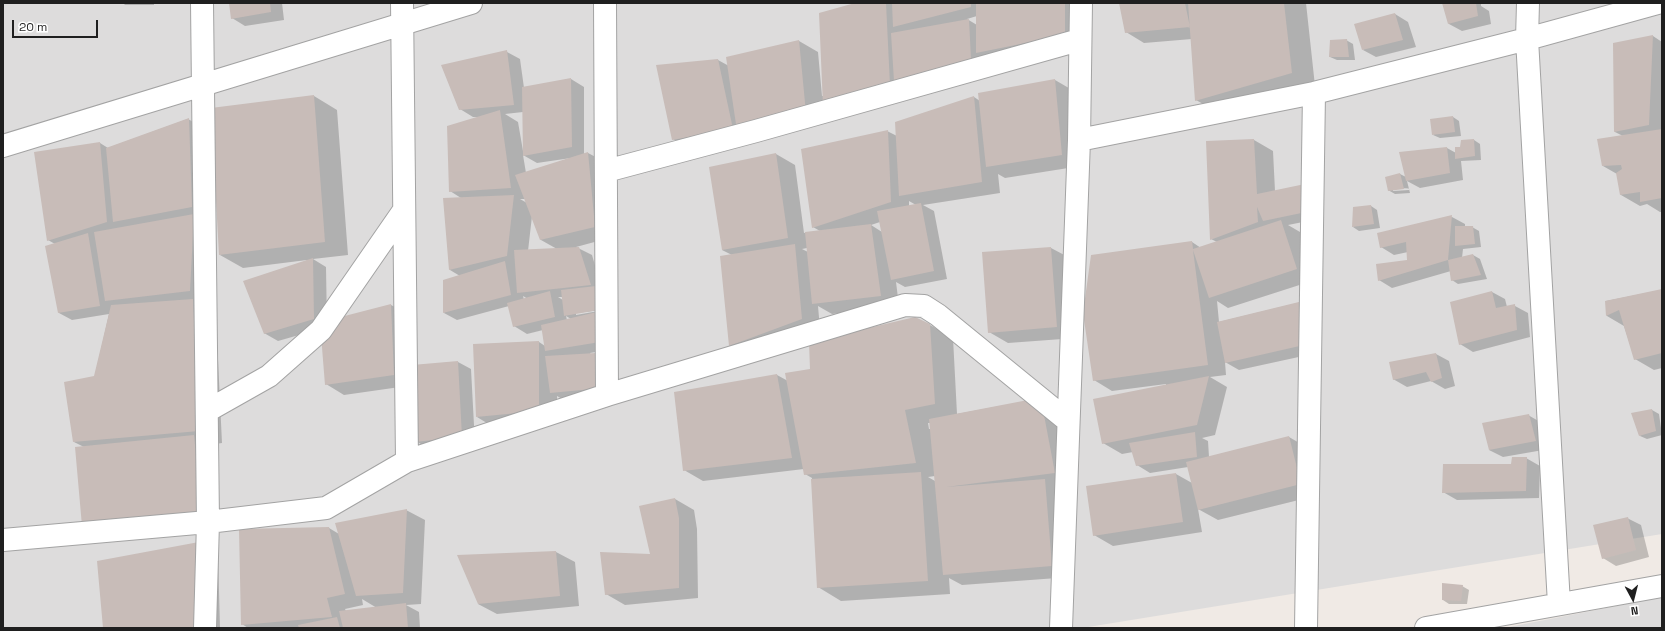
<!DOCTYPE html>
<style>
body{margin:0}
#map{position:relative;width:1665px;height:631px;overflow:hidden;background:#f0eae5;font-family:"Space Grotesk",sans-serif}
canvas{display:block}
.frame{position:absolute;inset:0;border:4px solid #1f1f1f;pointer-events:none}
.north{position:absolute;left:1613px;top:579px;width:40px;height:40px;-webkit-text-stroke:3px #fff;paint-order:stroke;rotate:173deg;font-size:11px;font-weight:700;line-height:16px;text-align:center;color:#1f1f1f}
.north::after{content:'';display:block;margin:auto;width:14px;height:18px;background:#1f1f1f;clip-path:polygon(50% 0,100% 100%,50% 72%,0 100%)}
.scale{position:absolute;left:12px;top:20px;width:86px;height:18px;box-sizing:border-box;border:2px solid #1f1f1f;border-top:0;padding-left:5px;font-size:12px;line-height:14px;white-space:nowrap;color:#1f1f1f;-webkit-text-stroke:3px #fff;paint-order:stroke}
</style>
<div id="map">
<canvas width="1665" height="631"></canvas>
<div class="frame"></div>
<div class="north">N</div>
<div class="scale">20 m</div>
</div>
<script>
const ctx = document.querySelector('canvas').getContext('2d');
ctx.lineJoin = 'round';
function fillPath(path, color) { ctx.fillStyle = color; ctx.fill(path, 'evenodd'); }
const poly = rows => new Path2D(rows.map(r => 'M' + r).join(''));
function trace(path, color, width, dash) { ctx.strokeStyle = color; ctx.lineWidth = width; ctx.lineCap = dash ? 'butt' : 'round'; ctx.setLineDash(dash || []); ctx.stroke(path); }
fillPath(poly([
 [3,3,1662,3,1662,534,1082,628,3,628],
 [1662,597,1662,628,1504,628]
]), '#dddcdc');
fillPath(poly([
 [123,3,154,3,154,5,125,5],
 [230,3,282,3,284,20,245,26,232,18],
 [859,3,1083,3,1083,45,822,105,824,123,756,141,692,150,673,139,718,60,729,66,727,58,799,41,818,52,822,96,824,96],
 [977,16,977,25,967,19],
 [1120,3,1306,3,1315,86,1219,113,1196,100,1192,39,1144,43,1126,32],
 [1443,3,1481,3,1481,6,1489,11,1491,24,1462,31,1449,24],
 [1565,3,1588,3,1567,4],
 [1395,14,1408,22,1416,47,1376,57,1363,50],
 [1653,36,1662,42,1662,212,1660,212,1647,204,1640,206,1621,195,1617,174,1603,166,1623,136,1615,132,1614,44],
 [1346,40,1353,44,1355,60,1337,60,1330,57],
 [507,52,520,59,524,88,571,79,584,87,584,154,588,153,607,163,613,237,576,247,592,255,601,286,605,286,618,293,617,316,613,349,590,353,615,395,564,400,557,396,557,422,495,428,477,417,539,342,545,346,543,330,527,334,514,326,509,306,457,320,444,313,460,276,450,270,461,198,450,191,480,117,473,117,460,109],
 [523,112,524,151,523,151,518,122,505,114],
 [523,155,537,163,571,158,526,173],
 [520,199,525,199,527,203],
 [532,216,541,240,557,249,528,251],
 [523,296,528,299,524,300],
 [558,297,563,297,563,300],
 [610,309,576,315,576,313],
 [566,316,571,319,567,320],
 [1055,80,1074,91,1081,166,1005,178,998,174,1000,193,923,205,934,211,947,279,905,287,896,282,899,306,832,314,818,306,820,329,748,356,730,345,732,255,722,250,776,154,795,165,804,233,820,231,813,227,887,131,897,136,974,97,980,101],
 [909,201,916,205,909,206],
 [880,222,882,232,871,225],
 [807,248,808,252,802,249],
 [314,96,337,110,348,255,313,259,326,267,327,327,278,341,264,333,307,260,243,268,220,255],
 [1453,117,1459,121,1461,136,1440,138,1433,135],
 [188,119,207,130,222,443,209,445,212,447,102,536,84,447,74,442,95,376,109,314,72,320,59,313,55,244,48,240,100,143,108,148],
 [1254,140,1273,151,1275,191,1318,192,1323,218,1288,225,1300,232,1315,280,1228,308,1217,301,1219,322,1302,302,1317,353,1239,370,1225,362,1226,375,1210,377,1227,387,1215,435,1202,438,1208,441,1209,457,1289,437,1308,448,1319,495,1218,520,1198,509,1202,532,1113,546,1094,535,1176,474,1192,483,1188,467,1150,473,1137,465,1133,452,1122,454,1103,443,1166,385,1166,384,1112,391,1094,380,1192,242,1201,248,1217,242,1211,239],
 [1474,140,1480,144,1481,160,1461,161,1463,180,1420,188,1407,181,1410,193,1395,194,1388,190,1400,174,1406,177,1447,148,1456,153],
 [1409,188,1409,190,1393,191,1393,189],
 [1371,206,1377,210,1380,228,1359,231,1353,227],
 [1452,217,1465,224,1465,227,1472,227,1479,231,1481,247,1463,249,1462,258,1473,255,1480,259,1487,279,1458,284,1452,280,1451,271,1392,288,1379,280,1408,261,1408,252,1394,255,1381,247,1378,234],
 [1051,248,1070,258,1076,338,1008,343,989,332],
 [1662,290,1662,368,1654,370,1635,359,1624,326,1607,316,1606,301],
 [1492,292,1505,299,1507,307,1515,306,1528,313,1530,337,1473,352,1460,344,1451,303],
 [391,305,410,315,412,366,458,362,471,369,475,444,429,449,416,441,414,385,344,395,326,384,334,320],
 [930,325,953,338,957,414,1028,401,1062,426,1071,577,962,585,949,578,950,594,841,601,818,587,812,478,805,474,804,469,703,481,684,470,777,375,788,381,811,369],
 [928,423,930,423,931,429,929,429],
 [935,476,935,481,928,477],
 [1436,354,1449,361,1455,386,1445,389,1431,381,1407,387,1393,379],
 [1652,410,1659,414,1662,435,1647,439,1640,436],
 [1528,415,1542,423,1549,449,1503,457,1489,450],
 [1526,458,1540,466,1539,498,1457,500,1443,492],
 [675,499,694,510,697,529,698,598,625,605,606,594,651,555,641,507],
 [406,510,425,520,421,604,406,605,419,612,420,628,248,628,242,624,329,528,339,534],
 [362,599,377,608,346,611,345,609,363,605],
 [1627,518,1641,525,1649,557,1616,566,1603,558],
 [556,552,575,562,579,606,497,614,478,604],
 [218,554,220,628,104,628],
 [1462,586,1469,590,1467,604,1449,604,1443,600]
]), '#0003');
fillPath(poly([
 [229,3,270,3,271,12,231,19],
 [855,3,886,3,890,85,823,106,819,13],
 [892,3,971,3,971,7,893,27],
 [976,3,1065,3,1065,35,976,53],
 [1119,3,1185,3,1190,27,1125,33],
 [1188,3,1284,3,1292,73,1195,101],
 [1442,3,1476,3,1478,16,1448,24],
 [1395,13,1403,40,1362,50,1354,24],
 [969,19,971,59,894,81,891,33],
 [1653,35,1649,125,1614,132,1613,43],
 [1347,39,1349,57,1329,57,1330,40],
 [799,40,806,113,737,131,726,57],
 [507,50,514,105,459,110,441,65],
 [718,59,733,129,672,140,656,65],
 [571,78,572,147,523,156,522,87],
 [1055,79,1062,155,986,167,978,93],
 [314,95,325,242,219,255,211,108],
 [974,96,982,182,899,196,895,122],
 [500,110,511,188,449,192,447,126],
 [1453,116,1455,132,1432,135,1430,119],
 [189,118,192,207,113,222,106,148],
 [1662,129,1662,198,1640,202,1640,192,1620,195,1616,173,1622,169,1621,165,1602,166,1597,139],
 [888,130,891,202,812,228,801,149],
 [1254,139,1257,194,1305,184,1311,211,1263,221,1257,207,1258,222,1210,240,1206,141],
 [1474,139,1475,156,1455,159,1455,147,1460,147,1461,140],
 [100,142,107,222,47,241,34,152],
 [1447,147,1450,173,1406,181,1399,152],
 [588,152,595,227,540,240,515,175],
 [776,153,788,238,722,250,709,167],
 [1400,173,1404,189,1388,191,1385,177],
 [514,195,507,256,449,270,443,198],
 [921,203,934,271,891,280,877,211],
 [1371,205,1374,224,1352,227,1353,207],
 [194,214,190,291,105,301,94,232],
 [1452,215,1448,260,1473,254,1481,275,1451,281,1448,260,1378,281,1376,264,1407,260,1406,242,1380,248,1377,233],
 [1281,220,1297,269,1209,298,1193,250,1208,365,1093,381,1083,313,1091,255,1192,241,1193,249],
 [871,224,881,296,812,304,805,232],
 [1455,226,1473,226,1475,244,1455,246],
 [88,233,100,306,58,313,45,246],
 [795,244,802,319,729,346,720,256],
 [579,247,591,285,517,293,514,250],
 [1051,247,1057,327,988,333,982,252],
 [313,258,314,319,264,334,243,281],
 [505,261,511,295,443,313,443,280],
 [605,285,604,309,564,316,561,290],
 [1662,289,1662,353,1634,360,1619,310,1606,316,1605,301],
 [550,291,555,317,513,327,507,303],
 [1492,291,1496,308,1515,304,1517,330,1459,345,1450,302],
 [193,299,199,431,73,442,64,382,94,376,111,305],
 [1303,301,1304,345,1225,363,1217,322],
 [391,304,394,375,325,385,321,335,333,319],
 [597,312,600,342,545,351,541,325],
 [915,317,930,324,935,404,905,410,916,463,804,475,785,373,810,369,809,342],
 [539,341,539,411,476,417,473,344],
 [596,353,603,388,550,393,545,356],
 [1436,353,1442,378,1431,382,1426,372,1393,380,1389,362],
 [458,361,462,437,415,442,412,365],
 [777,374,792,458,683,471,674,392],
 [1209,376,1197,425,1102,444,1093,399],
 [1028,400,1044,415,1055,473,946,487,1045,479,1052,566,943,575,929,419],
 [1652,409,1656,431,1639,436,1631,413],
 [1529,414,1536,441,1489,450,1482,423],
 [1195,432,1197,457,1136,466,1129,443],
 [194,435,202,516,82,526,75,447],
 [1289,436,1301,484,1198,510,1186,462],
 [1512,457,1527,457,1526,491,1442,493,1443,464,1511,464],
 [921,472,928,581,817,588,811,479],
 [1176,473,1183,522,1093,536,1086,486],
 [675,498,679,518,679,588,605,595,600,552,650,554,639,506],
 [407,509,403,593,356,596,335,523],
 [1628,517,1636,550,1602,559,1593,525],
 [329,527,345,594,327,598,332,617,241,625,239,529],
 [199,542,202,628,103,628,97,561],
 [556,551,560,596,478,604,457,555],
 [1442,583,1463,585,1461,601,1442,600],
 [406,603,408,628,343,628,339,611],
 [337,617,340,628,299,628,298,625]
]), '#c8bcb8');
const street = poly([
 [202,3,208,522,205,628],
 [402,3,407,461],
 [605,3,607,395],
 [1528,3,1527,39,1559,604],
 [1079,140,1314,93,1527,39,1658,3],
 [3,146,471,3],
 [606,171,756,131,1079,40],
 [207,411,269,376,321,330,404,210],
 [3,540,208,522,326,508,407,461,607,395,905,305,924,306,938,315,1068,421],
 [1061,628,1079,140,1081,3],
 [1306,628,1314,93],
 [1426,628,1662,586]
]);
trace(street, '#a3a3a3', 24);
trace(street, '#fff', 22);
</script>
